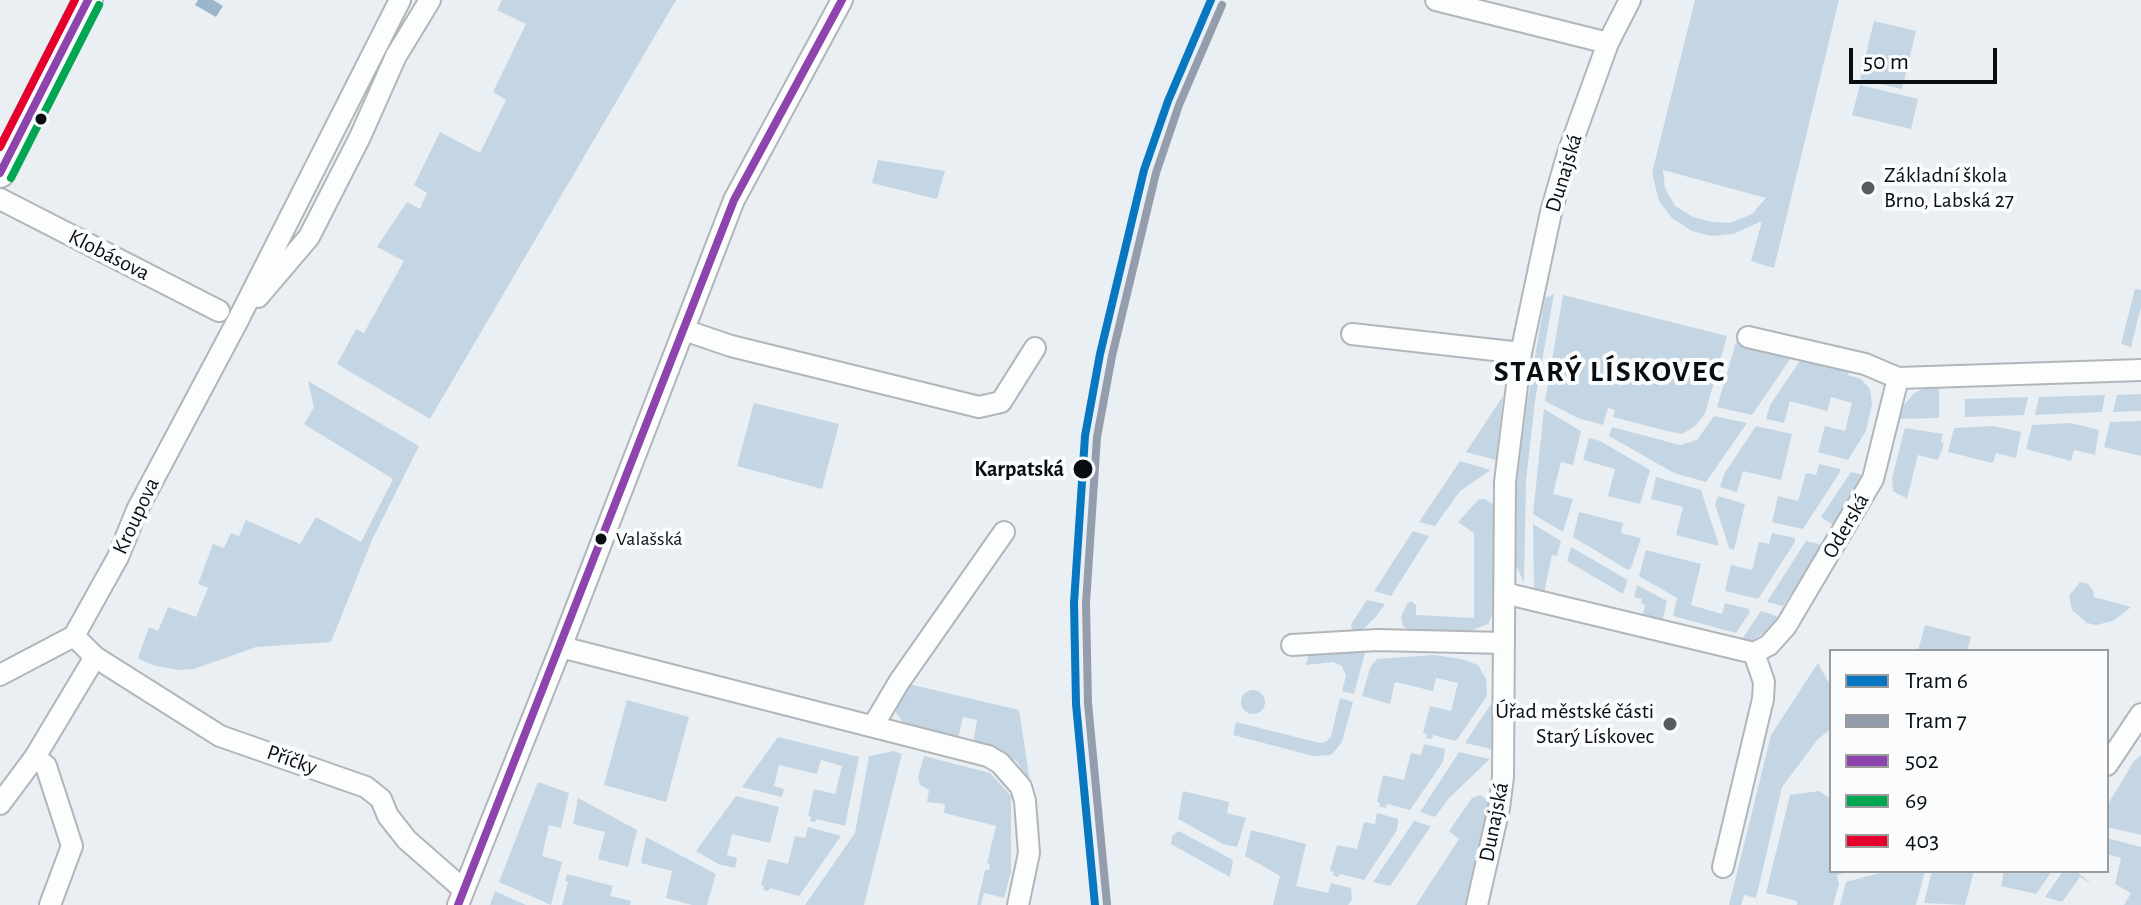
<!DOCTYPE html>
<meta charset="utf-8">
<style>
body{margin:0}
#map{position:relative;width:2141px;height:905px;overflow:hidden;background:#eaeff4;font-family:"Alegreya Sans",sans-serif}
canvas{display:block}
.legend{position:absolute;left:1829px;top:649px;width:280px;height:224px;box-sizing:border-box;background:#fafcfe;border:2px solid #9a9c9e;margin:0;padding:10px 14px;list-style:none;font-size:24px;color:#0a0d0f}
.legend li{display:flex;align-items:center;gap:16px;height:40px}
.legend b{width:40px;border:2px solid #9a9c9e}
.scale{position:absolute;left:1849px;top:48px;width:148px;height:36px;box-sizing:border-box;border:4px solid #0a0d0f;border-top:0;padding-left:10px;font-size:24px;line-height:28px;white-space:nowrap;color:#0a0d0f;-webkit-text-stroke:6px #fafcfe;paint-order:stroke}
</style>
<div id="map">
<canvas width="2141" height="905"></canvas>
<ul class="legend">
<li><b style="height:10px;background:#0777c1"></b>Tram 6</li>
<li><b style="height:10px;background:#939dac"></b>Tram 7</li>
<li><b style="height:10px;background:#8e44ad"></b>502</li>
<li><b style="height:10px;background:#00a651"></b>69</li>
<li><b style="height:10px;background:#e4002b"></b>403</li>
</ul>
<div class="scale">50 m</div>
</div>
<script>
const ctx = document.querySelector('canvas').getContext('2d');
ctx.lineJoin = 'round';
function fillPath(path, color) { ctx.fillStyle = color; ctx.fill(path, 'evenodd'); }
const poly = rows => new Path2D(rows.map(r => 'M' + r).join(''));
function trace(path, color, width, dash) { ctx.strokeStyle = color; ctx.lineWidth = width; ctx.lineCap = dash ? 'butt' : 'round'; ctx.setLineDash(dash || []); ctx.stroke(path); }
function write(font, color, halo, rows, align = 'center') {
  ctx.font = font + ' "Alegreya Sans",sans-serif'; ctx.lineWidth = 8; ctx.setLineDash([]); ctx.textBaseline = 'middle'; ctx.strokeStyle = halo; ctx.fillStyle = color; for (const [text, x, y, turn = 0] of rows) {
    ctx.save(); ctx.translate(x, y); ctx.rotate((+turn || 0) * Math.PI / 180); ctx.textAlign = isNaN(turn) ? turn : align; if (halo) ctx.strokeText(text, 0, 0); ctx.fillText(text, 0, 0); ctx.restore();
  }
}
fillPath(poly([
 [502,0,676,0,430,419,337,364,356,329,364,333,404,261,377,247,407,202,420,209,427,193,414,185,440,132,480,153,506,100,493,92,526,24,497,10],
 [1695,0,1839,0,1774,268,1751,261,1762,221,1733,234,1711,236,1692,231,1672,218,1659,201,1652,173],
 [1663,170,1766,198,1752,214,1730,223,1712,222,1693,217,1675,206,1665,188],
 [1874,21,1916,31,1902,89,1860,79],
 [1860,85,1918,99,1911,129,1852,115],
 [878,160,945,171,937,199,872,183],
 [2135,289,2141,290,2141,307,2131,347,2121,344],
 [1554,294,1535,401,1526,481,1524,583,1516,565,1517,481,1526,409,1545,298],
 [1563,295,1727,336,1705,414,1694,427,1682,434,1667,431,1613,417,1615,410,1608,408,1603,425,1578,418,1545,401],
 [1737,339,1795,352,1752,415,1717,407],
 [1804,355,1850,366,1848,375,1861,379,1870,389,1872,404,1866,431,1848,460,1818,452,1825,426,1845,431,1852,403,1831,397,1827,411,1790,401,1784,423,1766,419,1770,405],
 [308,381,419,446,372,540,331,642,256,647,194,669,179,670,156,666,141,660,138,658,149,627,158,631,168,607,196,617,208,588,198,584,213,544,224,548,231,533,239,536,246,520,300,544,316,517,361,542,393,479,304,424,314,407],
 [1939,386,1939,418,1898,419,1904,405,1913,394,1926,387],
 [2141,394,2141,411,2113,412,2117,395],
 [2105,395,2102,412,2035,415,2039,397],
 [1503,396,1496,460,1466,452],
 [2028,397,2024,415,1965,417,1965,399],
 [754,403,839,424,822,489,737,466],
 [1544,409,1581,431,1573,465,1561,462,1553,494,1573,499,1563,532,1533,514],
 [1714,416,1747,423,1706,482,1674,473,1609,436,1612,427,1680,445,1697,440],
 [2141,421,2141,456,2104,447,2110,422],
 [2071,423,2099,430,2095,455,2074,450,2071,461,2026,449,2032,425],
 [1756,426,1792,434,1781,480,1743,471,1737,492,1720,487,1724,474],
 [1993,426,2021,432,2016,458,1996,453,1993,463,1948,452,1954,428],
 [1905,428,1943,434,1941,442,1944,444,1938,460,1918,455,1907,499,1893,491,1892,478],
 [1589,438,1600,441,1650,470,1640,504,1608,496,1615,469,1583,460],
 [1460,461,1491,470,1460,491,1435,526,1419,522],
 [1819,464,1840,469,1840,472,1803,529,1772,522,1778,496,1798,501,1806,473,1816,475],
 [1851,472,1864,475,1835,526,1821,517],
 [1656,477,1701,490,1719,546,1676,535,1683,507,1651,499],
 [1718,496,1745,504,1734,550,1729,548,1715,504],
 [1479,499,1485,499,1493,504,1494,510,1495,609,1488,624,1473,630,1409,630,1403,626,1401,617,1407,604,1411,601,1416,605,1416,615,1474,618,1474,533,1458,522],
 [1579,512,1623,523,1621,533,1641,538,1631,568,1628,570,1573,537],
 [1533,524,1561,541,1557,556,1552,555,1544,593,1534,590],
 [1413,531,1429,536,1391,596,1374,591],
 [1772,533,1795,538,1795,542,1758,599,1725,591,1731,565,1752,570,1759,542,1769,544],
 [1806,541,1823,545,1783,606,1767,602],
 [1571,547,1628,580,1623,594,1567,561],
 [1646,550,1701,564,1691,605,1722,614,1725,603,1749,609,1750,612,1736,633,1673,616,1677,598,1639,576],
 [2080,582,2088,584,2093,590,2094,597,2131,607,2113,621,2096,625,2087,623,2072,610,2069,596],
 [1637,585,1667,601,1662,623,1642,618,1645,605,1641,603,1642,599,1634,597],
 [1367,600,1385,604,1375,618,1363,629,1353,633,1351,624],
 [1761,611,1777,616,1773,627,1753,640,1740,642],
 [1925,625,1971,637,1967,651,1918,651],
 [1366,649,1354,694,1342,691,1346,676,1342,666,1333,662,1306,665,1309,654],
 [1434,655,1461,659,1478,665,1486,679,1487,696,1456,741,1433,735,1432,739,1426,738,1427,734,1423,733,1430,706,1451,711,1458,683,1436,678,1433,691,1395,682,1390,704,1362,696,1370,668,1377,659],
 [1818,663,1831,687,1831,729,1818,739,1782,787,1756,898,1744,895,1741,905,1729,905,1771,735],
 [909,684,1019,710,1030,782,1017,762,999,749,973,743,977,720,963,717,958,739,905,725,896,713,896,704],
 '1241 702a12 12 0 1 1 24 0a12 12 0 1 1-24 0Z',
 [1340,698,1353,702,1342,742,1331,755,1313,756,1233,735,1236,722,1320,743,1326,742,1331,736],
 [627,700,689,717,666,802,604,785],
 [1491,704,1495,705,1495,750,1465,743],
 [778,737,859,757,845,826,817,819,815,822,810,821,811,817,808,816,814,789,835,794,842,766,821,760,817,774,779,765,774,786,784,789,782,797,742,787],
 [1424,744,1445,749,1443,762,1410,810,1387,804,1385,808,1379,806,1380,803,1377,802,1383,775,1404,780,1411,753,1421,755],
 [894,751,902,754,864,905,805,905,855,833,869,756],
 [1459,752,1490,759,1449,798,1435,817,1420,812],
 [2141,755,2141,835,2107,827,2107,806,2134,761],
 [924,756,990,773,1011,796,1011,872,1004,898,984,893,981,905,977,905,985,870,989,870,990,864,987,863,996,826,944,813,945,804,927,802,929,790,920,785,918,777],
 [538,782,569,793,561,828,549,825,542,856,562,862,551,905,499,882],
 [1183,791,1229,802,1227,813,1246,818,1237,847,1223,844,1178,819],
 [1819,791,1831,799,1831,871,1852,871,1837,875,1839,884,1833,905,1797,905,1797,901,1766,893,1790,795],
 [1480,795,1488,800,1488,808,1465,905,1416,905,1459,839,1449,831,1472,798],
 [736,796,779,807,770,843,732,834,727,855,737,858,735,868,718,864,696,851],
 [578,798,637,830,628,867,598,859,605,832,573,824],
 [1377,813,1398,819,1397,830,1364,880,1340,874,1338,877,1333,875,1334,872,1330,871,1337,845,1357,849,1364,822,1375,824],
 [1414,821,1431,826,1390,886,1373,882],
 [808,827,841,836,799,896,770,888,768,891,763,890,764,886,761,885,768,859,788,864,795,836,805,838],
 [1251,830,1306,844,1296,886,1328,893,1331,883,1351,888,1352,899,1348,905,1273,905,1280,876,1245,856],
 [1179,831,1233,860,1230,877,1171,844,1172,836],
 [646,837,716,874,707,905,692,905,666,898,672,871,641,863],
 [2107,838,2141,847,2141,905,2124,905,2131,893,2115,884,2121,858,2107,854],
 [1887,871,1925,871,1916,905,1840,905,1846,882],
 [1932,871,1974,871,1965,905,1924,903],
 [2004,871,2052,871,2036,894,2001,886],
 [2063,871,2076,871,2092,884,2080,877,2062,902,2045,897],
 [567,874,613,886,610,896,631,901,630,905,562,905,568,882,565,881],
 [495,891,526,905,490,905]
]), '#c4d6e4');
fillPath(poly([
 [198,0,213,0,223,6,216,17,195,5]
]), '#9bb6cb');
const street = poly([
 [1436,0,1608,43],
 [0,199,219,311],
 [258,297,309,237,360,137,396,56,430,0],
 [684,330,731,346,979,407,1001,402,1035,348],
 [1352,334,1521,353],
 [1748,337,1865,364,1898,378,2141,370],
 [1504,593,1754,653,1769,645,1786,626,1873,479,1898,378],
 [74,636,95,657,220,736,366,787,381,799,388,816,407,840,464,890],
 [1292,645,1377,640,1504,643],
 [561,647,988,756,1000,763,1021,787,1025,801,1029,853,1018,905],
 [0,675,74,636,118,557,137,510,237,322,400,0],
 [873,726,899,682,1004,532],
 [35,757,46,766,72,846,50,905],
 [2107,765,2141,714],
 [0,804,35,757,95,657],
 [1723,867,1763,699,1764,682,1754,653],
 [458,905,561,647,734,200,842,0],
 [1477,905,1499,808,1503,777,1505,482,1521,353,1551,212,1568,153,1608,43,1630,0]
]);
const secondary = poly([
 [0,173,88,0]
]);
trace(street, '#b2b6ba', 24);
trace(secondary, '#b2b6ba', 32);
trace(street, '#fcfdfd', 20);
trace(secondary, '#fcfdfd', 28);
trace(poly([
 [0,173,88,0],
 [458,905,734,200,842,0]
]), '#8e44ad', 8);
trace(poly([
 [11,178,99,5]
]), '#00a651', 8);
trace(poly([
 [0,147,75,0]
]), '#e4002b', 8);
trace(poly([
 [1095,905,1076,704,1074,603,1085,436,1100,354,1144,170,1168,101,1211,0]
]), '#0777c1', 8);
trace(poly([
 [1107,904,1088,703,1086,603,1097,437,1112,356,1156,173,1179,105,1222,5]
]), '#939dac', 8);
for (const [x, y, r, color] of [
 [41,119,7,"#0a0d0f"],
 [1868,188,8,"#585c5f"],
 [1083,469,11,"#0a0d0f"],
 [601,539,7,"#0a0d0f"],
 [1670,724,8,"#585c5f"]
]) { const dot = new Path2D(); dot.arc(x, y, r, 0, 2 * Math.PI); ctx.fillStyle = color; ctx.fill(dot); trace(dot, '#fafcfe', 3); }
write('20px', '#0a0d0f', '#fafcfe', [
 ["Valašská",616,539]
], 'left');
write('22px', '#0a0d0f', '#fafcfe', [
 ["Dunajská",1564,173,-73],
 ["Klobásova",109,255,27],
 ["Kroupova",136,516,-65],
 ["Oderská",1846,526,-60],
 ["Příčky",292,760,19],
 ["Dunajská",1494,822,-79]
]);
write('22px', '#0a0d0f', '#fafcfe', [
 ["Základní škola",1884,175],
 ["Brno, Labská 27",1884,200],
 ["Úřad městské části",1654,711,"right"],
 ["Starý Lískovec",1654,736,"right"]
], 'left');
write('bold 22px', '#0a0d0f', '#fafcfe', [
 ["Karpatská",1064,469]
], 'right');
ctx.letterSpacing = '2px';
write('bold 30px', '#0a0d0f', '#fafcfe', [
 ["STARÝ LÍSKOVEC",1610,372]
]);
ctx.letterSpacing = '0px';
</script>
